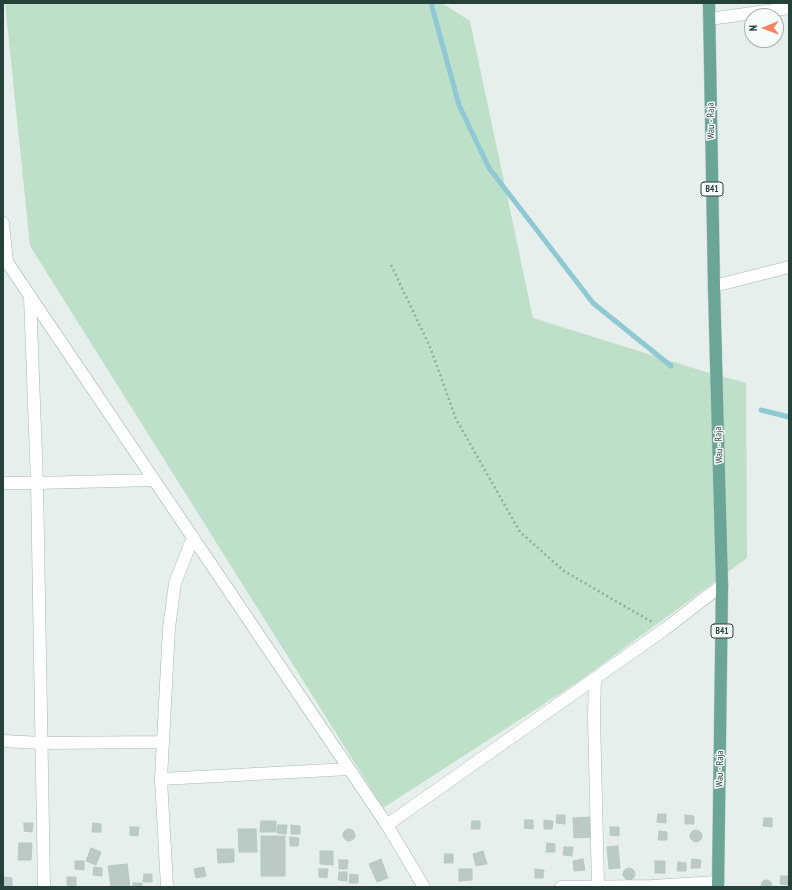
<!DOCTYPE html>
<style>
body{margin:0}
#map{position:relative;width:792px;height:890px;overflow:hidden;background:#e6efeb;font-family:"PT Sans Narrow",sans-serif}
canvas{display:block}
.frame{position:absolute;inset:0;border:4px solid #24423a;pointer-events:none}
.north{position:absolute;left:744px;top:8px;width:40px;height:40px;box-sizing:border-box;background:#f7fbf9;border:1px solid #a3b1ad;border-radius:50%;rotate:269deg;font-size:11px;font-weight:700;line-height:16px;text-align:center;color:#24423a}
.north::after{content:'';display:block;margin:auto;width:14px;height:18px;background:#f4845f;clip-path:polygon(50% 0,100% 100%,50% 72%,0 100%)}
</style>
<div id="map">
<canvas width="792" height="890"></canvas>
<div class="frame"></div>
<div class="north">N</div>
</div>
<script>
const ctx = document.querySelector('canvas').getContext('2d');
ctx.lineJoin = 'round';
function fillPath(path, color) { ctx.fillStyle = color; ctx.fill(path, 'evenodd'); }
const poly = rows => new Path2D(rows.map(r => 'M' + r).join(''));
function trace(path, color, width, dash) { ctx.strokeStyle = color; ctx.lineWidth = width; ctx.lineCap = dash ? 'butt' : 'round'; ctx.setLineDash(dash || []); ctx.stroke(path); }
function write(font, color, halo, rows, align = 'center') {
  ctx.font = font + ' "PT Sans Narrow",sans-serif'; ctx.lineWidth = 3; ctx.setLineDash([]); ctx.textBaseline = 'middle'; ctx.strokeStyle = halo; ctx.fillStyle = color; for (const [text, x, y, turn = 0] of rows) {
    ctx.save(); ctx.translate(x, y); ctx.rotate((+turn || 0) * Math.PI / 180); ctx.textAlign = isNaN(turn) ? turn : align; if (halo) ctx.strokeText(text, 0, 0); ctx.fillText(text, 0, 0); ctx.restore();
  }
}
fillPath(poly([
 [5,3,442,3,470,21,533,318,706,372,746,383,747,558,578,682,383,808,30,246]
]), '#bfe0c8');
trace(poly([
 [431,3,459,105,489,168,593,303,671,366],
 [761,410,789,417]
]), '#8ec9d4', 5);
const building = poly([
 [658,814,666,814,666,823,657,822,658,814],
 [557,815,565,815,565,824,556,823,557,815],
 [685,815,694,816,694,824,685,824,685,815],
 [591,817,592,837,574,838,573,818,591,817],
 [764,818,772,818,772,827,763,826,764,818],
 [525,820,533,820,533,829,524,828,525,820],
 [544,820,553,821,552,829,544,829,544,820],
 [261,821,276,821,276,832,260,832,261,821],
 [472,821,480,821,480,829,471,829,472,821],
 [24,823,33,823,32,832,24,831,24,823],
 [93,823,101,824,101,832,92,832,93,823],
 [278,825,287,825,286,834,277,833,278,825],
 [291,825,300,826,300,834,291,834,291,825],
 [130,827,139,827,138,836,130,835,130,827],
 [610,827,619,827,619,836,610,835,610,827],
 '343 835a6 6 0 1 1 12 0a6 6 0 1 1-12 0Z',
 [238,829,256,829,257,852,239,852,238,829],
 '690 836a6 6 0 1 1 12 0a6 6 0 1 1-12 0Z',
 [659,831,667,832,667,840,658,840,659,831],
 [261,836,285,836,285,876,261,876,261,836],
 [290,837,299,838,298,846,290,846,290,837],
 [19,843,32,843,31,860,18,860,19,843],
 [547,843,555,844,555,852,546,852,547,843],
 [618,846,620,868,609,869,607,847,618,846],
 [564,847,573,847,572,856,563,855,564,847],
 [91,848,101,852,96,865,86,861,91,848],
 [217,849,234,849,234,862,218,863,217,849],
 [320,851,333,851,333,865,320,864,320,851],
 [483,851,487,864,476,866,473,854,483,851],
 [445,854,453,854,453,863,444,863,445,854],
 [381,859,388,878,377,882,369,864,381,859],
 [583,859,585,870,574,871,573,861,583,859],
 [692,859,701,860,700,868,691,868,692,859],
 [339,860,348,860,347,869,339,869,339,860],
 [75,861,84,861,84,870,75,869,75,861],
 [655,861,665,861,665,873,655,873,655,861],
 [678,862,686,863,686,871,677,871,678,862],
 [127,864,130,887,111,887,108,866,127,864],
 [94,867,102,868,102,876,93,875,94,867],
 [204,867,206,876,196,878,194,869,204,867],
 '623 874a6 6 0 1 1 12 0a6 6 0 1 1-12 0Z',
 [319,869,328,869,327,878,319,877,319,869],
 [459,869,472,869,472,880,459,881,459,869],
 [535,869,544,870,543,878,535,878,535,869],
 [339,872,347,872,347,881,338,880,339,872],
 [144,874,152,874,152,882,143,882,144,874],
 [350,874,358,875,358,883,349,883,350,874],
 [781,876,789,876,789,885,780,884,781,876],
 [4,877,12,878,12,886,3,886,4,877],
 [67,877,76,877,76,886,67,885,67,877],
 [765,880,767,880,771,882,772,887,761,887,762,882,765,880],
 [133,883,142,883,142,887,133,887,133,883]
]);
fillPath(building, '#bbcac4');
trace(building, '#b8c9c2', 1);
const minor = poly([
 [709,19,789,8],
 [3,223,7,262,387,825,665,629,722,585],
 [714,286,789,267],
 [30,297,37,483,44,887],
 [3,483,37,483,154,480],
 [595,679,594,717,598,886],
 [3,741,42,743,163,742],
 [161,779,349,769],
 [387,825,424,887],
 [167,887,161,779,169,628,175,583,193,537],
 [561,887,651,886,718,882]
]);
const major = poly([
 [709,3,714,286,722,585,718,887]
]);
trace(minor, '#a8b8b2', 13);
trace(major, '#c2cac8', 13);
trace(poly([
 [391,265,430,347,456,419,520,532,564,571,652,622]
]), '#86b3a5', 2.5, [2, 3]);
trace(minor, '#fff', 12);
trace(major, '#6aa596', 12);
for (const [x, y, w] of [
 [712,189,22],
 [722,631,22]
]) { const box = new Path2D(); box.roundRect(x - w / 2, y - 7, w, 14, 3); ctx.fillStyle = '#f7fbf9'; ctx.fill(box); trace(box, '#24423a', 1); }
write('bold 9px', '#24423a', null, [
 ["B41",712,189],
 ["B41",722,631]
]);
write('10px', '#24423a', '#f7fbf9', [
 ["Wau - Raja",711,121,-91],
 ["Wau - Raja",719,445,-92],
 ["Wau - Raja",720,769,-89]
]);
</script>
